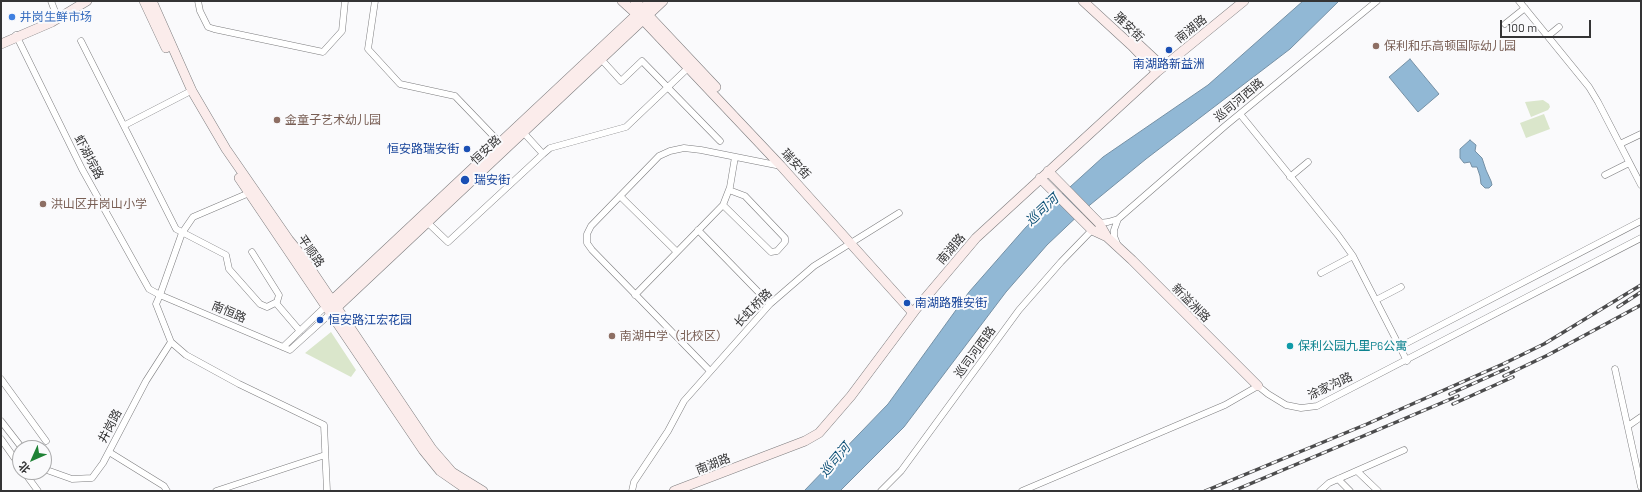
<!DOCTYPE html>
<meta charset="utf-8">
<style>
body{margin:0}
#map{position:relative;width:1642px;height:492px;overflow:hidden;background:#fafafc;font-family:Barlow,"Noto Sans SC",sans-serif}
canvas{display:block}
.frame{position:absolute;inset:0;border:2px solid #343435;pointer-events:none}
.north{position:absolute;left:12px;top:440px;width:40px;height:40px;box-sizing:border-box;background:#fafafc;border:1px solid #ababac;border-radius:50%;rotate:225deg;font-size:11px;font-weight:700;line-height:16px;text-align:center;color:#343435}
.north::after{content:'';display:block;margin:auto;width:14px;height:18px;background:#1f8235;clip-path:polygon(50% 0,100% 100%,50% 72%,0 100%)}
.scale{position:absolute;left:1500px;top:20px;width:91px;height:18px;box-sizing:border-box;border:2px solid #343435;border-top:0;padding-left:5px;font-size:12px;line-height:14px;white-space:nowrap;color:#343435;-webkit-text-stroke:3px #fafafc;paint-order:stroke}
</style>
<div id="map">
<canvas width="1642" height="492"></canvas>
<div class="frame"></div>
<div class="north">北</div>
<div class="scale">100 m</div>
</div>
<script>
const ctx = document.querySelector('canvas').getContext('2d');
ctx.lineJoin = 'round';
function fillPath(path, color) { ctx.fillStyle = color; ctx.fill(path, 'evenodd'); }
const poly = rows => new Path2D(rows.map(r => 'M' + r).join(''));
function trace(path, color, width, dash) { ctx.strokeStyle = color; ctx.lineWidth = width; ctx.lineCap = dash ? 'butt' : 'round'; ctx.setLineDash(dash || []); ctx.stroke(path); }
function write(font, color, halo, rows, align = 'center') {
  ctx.font = font + ' Barlow,"Noto Sans SC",sans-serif'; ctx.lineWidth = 4; ctx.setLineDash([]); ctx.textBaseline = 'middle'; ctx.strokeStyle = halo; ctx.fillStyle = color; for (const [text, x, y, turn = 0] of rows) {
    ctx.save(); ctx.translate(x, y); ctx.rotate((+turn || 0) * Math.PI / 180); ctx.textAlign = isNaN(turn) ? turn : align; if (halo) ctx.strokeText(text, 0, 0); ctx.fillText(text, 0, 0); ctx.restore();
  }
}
fillPath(poly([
 [1543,100,1549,104,1550,107,1548,110,1531,117,1525,102],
 [1544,114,1550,129,1526,138,1520,123],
 [331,332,356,370,351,377,305,353]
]), '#dae6cb');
const water = poly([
 [1303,1,1339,1,1290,49,1146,159,1085,209,1047,245,1006,292,904,427,840,491,804,491,888,404,969,292,1026,227,1103,157,1208,85,1303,1],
 [1410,59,1439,94,1418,112,1389,77,1410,59],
 [1470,140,1476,145,1475,151,1482,158,1486,170,1491,181,1492,185,1489,188,1485,188,1481,184,1480,176,1477,167,1472,167,1470,162,1464,163,1460,158,1460,149,1470,140]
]);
fillPath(water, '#91b8d5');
trace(water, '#7590a5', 1);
const street = poly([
 [51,1,56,14],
 [198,1,200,11,208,27,214,29,323,52,342,31,345,1],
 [375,1,368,49,400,84,455,96,502,145],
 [1519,1,1589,87,1598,102,1641,185],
 [1505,24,1525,8],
 [16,35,82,169,149,289,160,295,156,304,171,342,186,355,239,384,324,425,327,491],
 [1548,36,1559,27],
 [81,41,176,229,226,255,229,269,260,304,267,307,277,302,279,295,252,252],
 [601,59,621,81,642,61,720,141],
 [1240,114,1338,235,1353,256,1407,361],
 [125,125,187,93],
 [523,132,543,154,550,148,626,127,689,67],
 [1620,144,1641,134],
 [1605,175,1629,163],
 [1290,177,1308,162],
 [249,193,193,217,182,233,160,295,290,350,331,313],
 [620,196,677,252],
 [723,205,771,252,777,251,785,242,785,238,745,196,729,190],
 [1118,219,1114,230,1114,236,1118,246],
 [427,222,448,242,543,154],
 [1099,223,1108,222,1118,219,1225,126,1377,1],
 [698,230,770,304],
 [1321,273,1353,256],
 [635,295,723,205,730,187,735,157],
 [1376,300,1401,287],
 [276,303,300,331],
 [283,347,326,306],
 [1399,347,1641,221],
 [1615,369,1641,487],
 [710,371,592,250,587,243,587,234,591,226,659,156,670,151,684,148,701,150,781,166],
 [1,379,46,441],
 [1,421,22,448],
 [1628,426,1641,417],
 [1,439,20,466],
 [109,452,164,486,167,491],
 [44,469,72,479,92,478,103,463,146,381,171,342],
 [1357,471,1378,491],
 [24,472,38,491],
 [1338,479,1350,491],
 [216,491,325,455],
 [632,491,634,482,668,431,684,401,770,304,814,266,899,213],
 [881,491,901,471,1019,310,1061,262,1092,230],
 [1022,491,1225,405,1258,386,1268,394,1286,405,1301,408,1317,406,1641,238],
 [1320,491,1329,483,1404,450]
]);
const secondary = poly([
 [144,1,166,48],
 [152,1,192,91,226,149,289,240,302,256,432,449,452,472,483,491],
 [622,1,643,20,781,166,913,313],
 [635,1,716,87],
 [1083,1,1132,46,1157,72],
 [1133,39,1163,67],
 [1,44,52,22,87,1],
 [239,178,423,450,440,471,469,491],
 [1040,178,1092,230,1107,237,1099,223,1048,171],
 [1107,237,1132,260,1258,386],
 [327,305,651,1],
 [332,312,663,1],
 [674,491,805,441,819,433,851,396,916,309,976,238,1157,72,1244,1]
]);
trace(street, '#7c7c7e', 7);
trace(secondary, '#7c7c7e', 10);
trace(street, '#fff', 6);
trace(secondary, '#fbeceb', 9);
const rail = poly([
 [1618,307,1641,292],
 [1504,376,1548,355,1641,305],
 [1450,394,1508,368],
 [1453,404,1513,377],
 [1205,491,1367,424,1503,364,1544,344,1641,285],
 [1233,491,1458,396]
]);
trace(rail, '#4c4c4d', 3.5);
trace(rail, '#fafafc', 2, [6]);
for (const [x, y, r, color] of [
 [12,17,4,"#3f7fe0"],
 [1376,46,4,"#8d6e63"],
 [1169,50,4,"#1a4fb4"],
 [277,120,4,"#8d6e63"],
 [467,149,4,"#1a4fb4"],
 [465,180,5,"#1a4fb4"],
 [43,204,4,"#8d6e63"],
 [907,303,4,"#1a4fb4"],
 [320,320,4,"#1a4fb4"],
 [612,336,4,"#8d6e63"],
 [1290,346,4,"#0f9aa8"]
]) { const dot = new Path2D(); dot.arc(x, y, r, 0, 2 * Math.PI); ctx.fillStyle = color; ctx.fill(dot); trace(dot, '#fafafc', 1.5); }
write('12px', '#366cbe', '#fafafc', [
 ["井岗生鲜市场",20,17]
], 'left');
write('12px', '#343435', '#fafafc', [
 ["雅安街",1129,27,44],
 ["南湖路",1191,29,-39],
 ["巡司河西路",1239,100,-40],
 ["恒安路",486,150,-43],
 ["虾湖垸路",89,157,62],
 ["瑞安街",796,164,47],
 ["南湖路",951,249,-50],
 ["平顺路",311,251,55],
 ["新溢洲路",1191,303,45],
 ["长虹桥路",753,308,-46],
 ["南恒路",229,312,23],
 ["巡司河西路",975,352,-54],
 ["涂家沟路",1330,386,-25],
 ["井岗路",110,426,-62],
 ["南湖路",713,464,-21]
]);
write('12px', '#785e54', '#fafafc', [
 ["保利和乐高顿国际幼儿园",1384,46],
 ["金童子艺术幼儿园",285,120],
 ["洪山区井岗山小学",51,204],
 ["南湖中学（北校区）",620,336]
], 'left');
write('12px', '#164399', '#fafafc', [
 ["南湖路新益洲",1169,64,"center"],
 ["恒安路瑞安街",459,149,"right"],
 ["瑞安街",474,180],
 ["南湖路雅安街",915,303],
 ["恒安路江宏花园",328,320]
], 'left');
write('12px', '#0d838f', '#fafafc', [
 ["保利公园九里P6公寓",1298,346]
], 'left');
write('italic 13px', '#0e5177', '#fafafc', [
 ["巡司河",1042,210,-43],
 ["巡司河",835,460,-50]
]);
</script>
